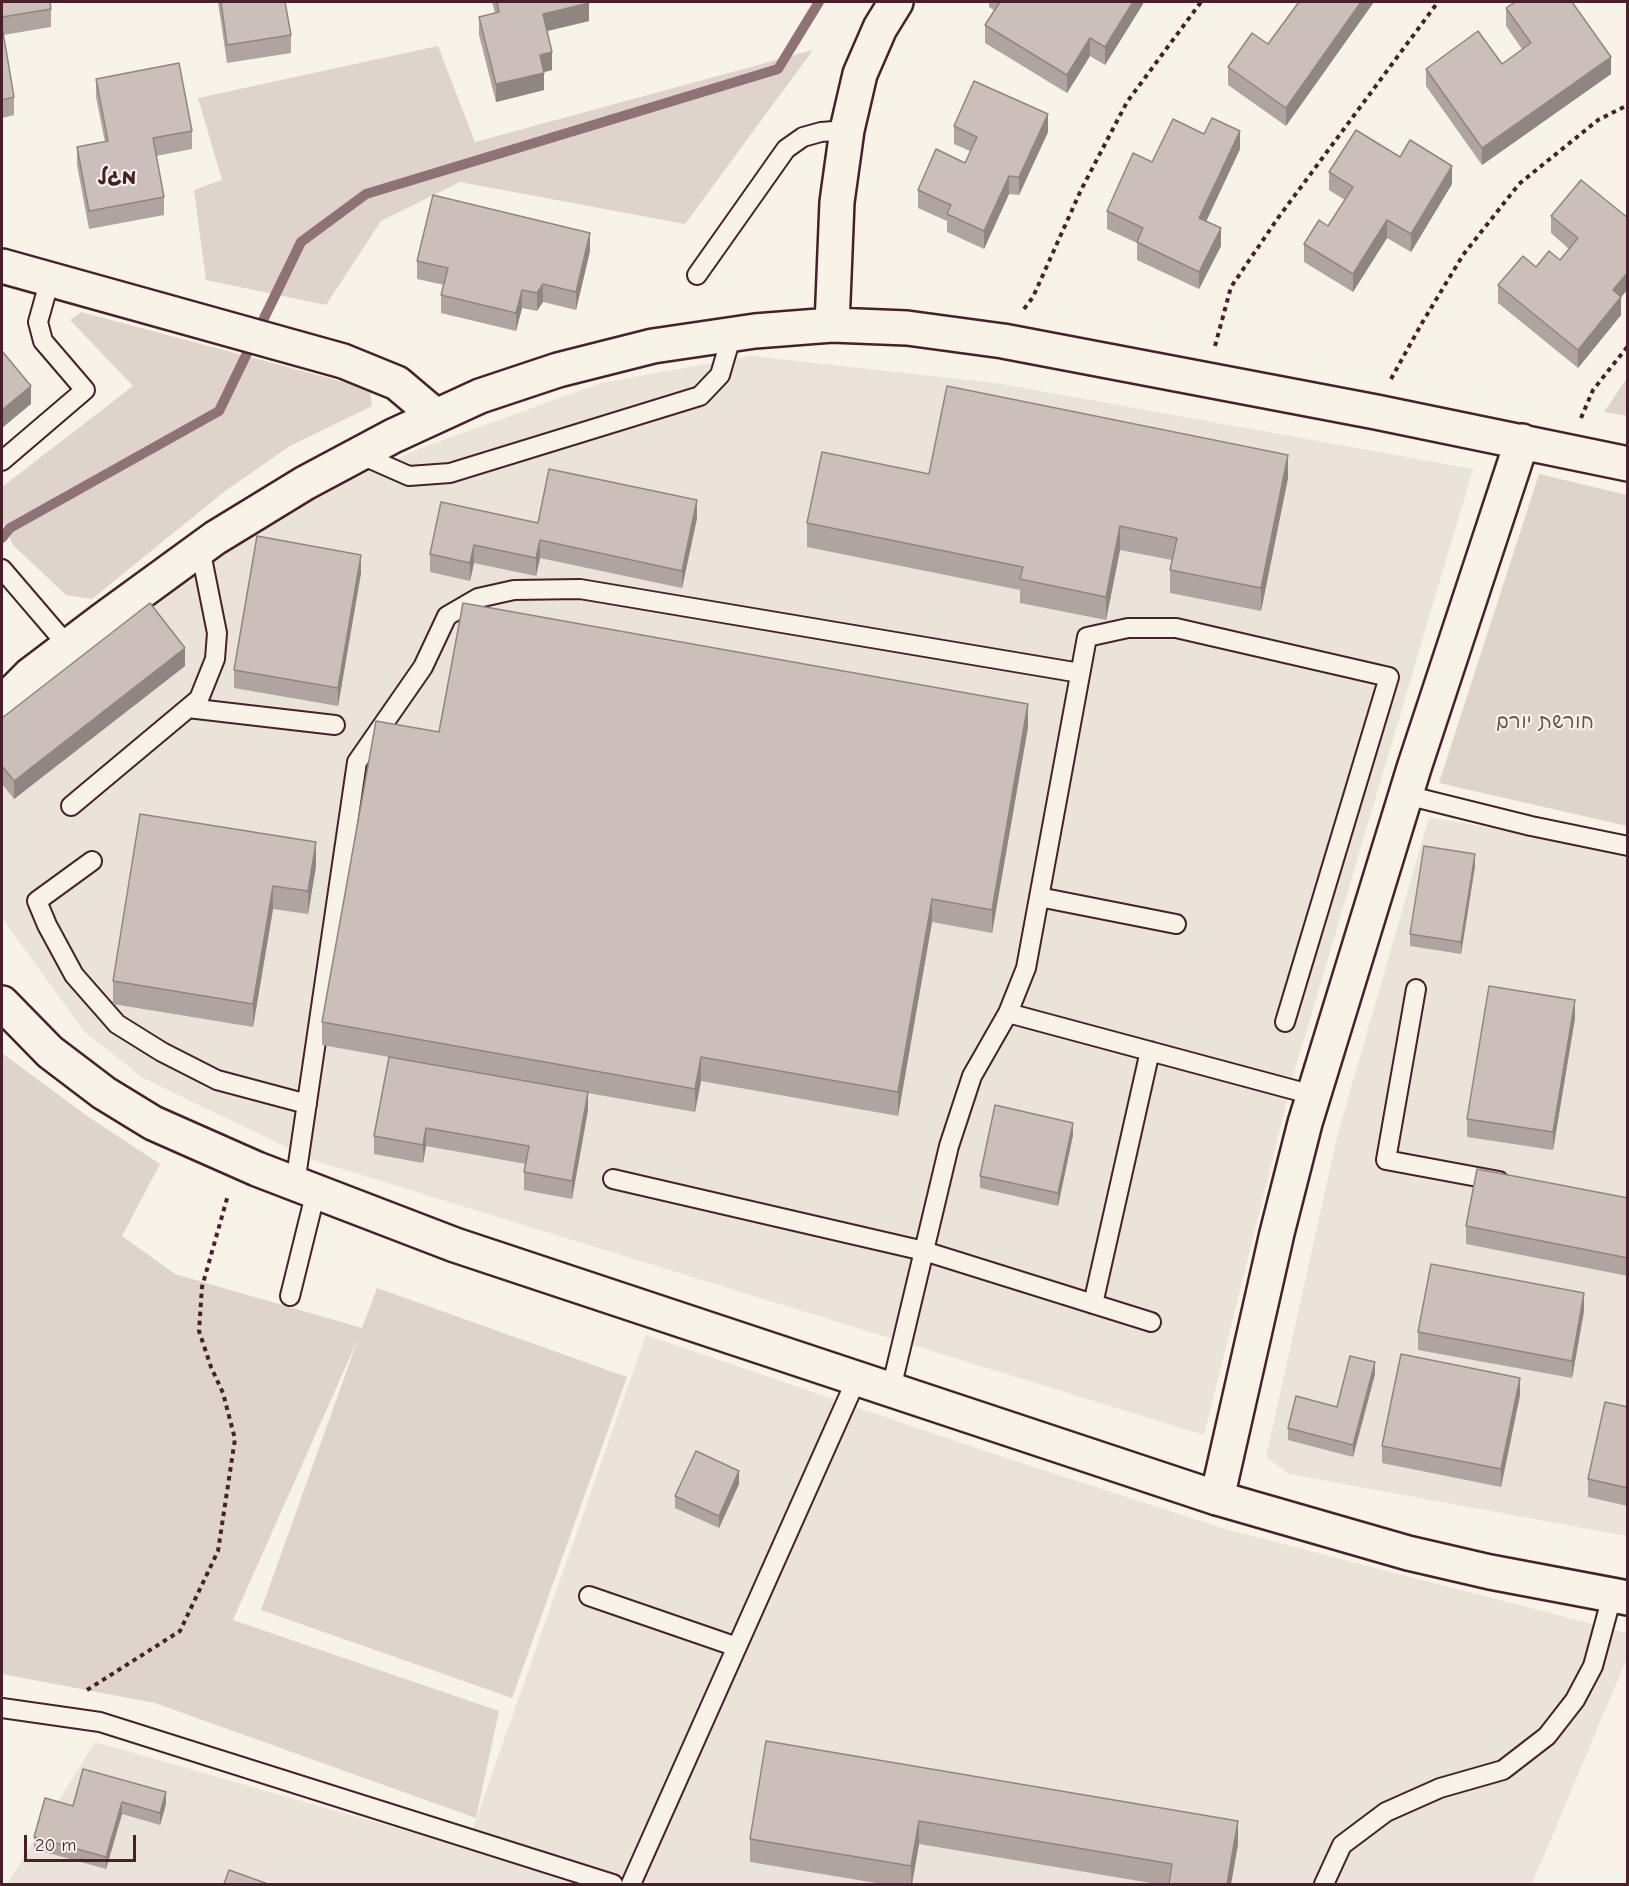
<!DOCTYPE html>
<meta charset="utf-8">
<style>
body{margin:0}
#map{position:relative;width:1629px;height:1886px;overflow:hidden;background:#f7f3e8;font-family:"Comic Neue",sans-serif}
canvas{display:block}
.frame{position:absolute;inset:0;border:3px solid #4a1f2b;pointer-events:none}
.scale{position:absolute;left:24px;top:1835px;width:112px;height:27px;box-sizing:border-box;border:3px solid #4a1f2b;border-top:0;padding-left:8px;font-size:18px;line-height:21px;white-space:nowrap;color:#4a1f2b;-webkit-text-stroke:4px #f7f3e8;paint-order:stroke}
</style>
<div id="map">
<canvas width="1629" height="1886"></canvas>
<div class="frame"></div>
<div class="scale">20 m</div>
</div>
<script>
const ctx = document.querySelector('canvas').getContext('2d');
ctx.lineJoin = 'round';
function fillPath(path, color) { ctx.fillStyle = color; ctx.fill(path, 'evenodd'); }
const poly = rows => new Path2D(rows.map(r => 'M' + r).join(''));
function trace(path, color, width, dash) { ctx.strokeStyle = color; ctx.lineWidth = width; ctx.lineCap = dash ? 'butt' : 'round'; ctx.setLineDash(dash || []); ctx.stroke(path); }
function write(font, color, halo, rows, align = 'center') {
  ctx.font = font + ' "Comic Neue","Playpen Sans Hebrew",sans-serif'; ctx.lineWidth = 4.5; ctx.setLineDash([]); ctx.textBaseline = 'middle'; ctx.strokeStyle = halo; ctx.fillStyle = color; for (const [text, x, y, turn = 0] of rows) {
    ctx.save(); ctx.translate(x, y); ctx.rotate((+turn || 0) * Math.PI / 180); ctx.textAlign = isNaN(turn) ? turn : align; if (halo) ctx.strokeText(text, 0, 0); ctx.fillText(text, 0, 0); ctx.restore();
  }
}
fillPath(poly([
 [751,356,996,383,1473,469,1295,1070,1204,1435,313,1160,143,1078,84,1031,2,918,2,734,90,648,267,518,421,448,601,383],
 [1429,817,1627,852,1627,1536,1289,1474,1266,1457,1338,1133],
 [646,1335,982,1450,1225,1529,1627,1633,1627,1658,1532,1884,7,1884,95,1742,466,1848]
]), '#eae3da');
fillPath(poly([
 [438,46,475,142,813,50,685,224,460,182,381,221,326,305,206,280,194,190,222,180,198,98],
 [81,312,370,389,372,406,290,446,225,491,92,599,66,595,13,545,2,521,2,487,133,386,70,320],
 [1627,378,1627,416,1604,412],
 [1539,474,1627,495,1627,826,1439,783],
 [2,1053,87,1116,160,1164,122,1236,175,1274,362,1328,377,1288,627,1377,512,1698,261,1610,358,1339,233,1620,499,1711,476,1818,155,1703,2,1674]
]), '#ded4cc');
trace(poly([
 [2,538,10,528,219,411,301,242,366,194,778,69,819,2]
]), '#8e7275', 10);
const lane = poly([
 [697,275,786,149,803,137,821,132,847,130],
 [359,454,409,476,450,473,700,396,720,375,732,334],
 [2,461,85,390,43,341,38,322,50,279],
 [2,569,68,646],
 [188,708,335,725],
 [1406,795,1531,826,1628,846],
 [71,806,199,699,215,659,217,633,200,548],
 [92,861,37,901,47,925,74,975,117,1024,162,1052,217,1080,307,1104],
 [1039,897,1176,924],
 [1416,989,1386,1160,1499,1181],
 [1008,1013,1313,1095],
 [613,1179,924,1251,1151,1322],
 [295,1184,357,762,423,667,447,616,478,598,514,590,580,589,1080,673],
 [290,1296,316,1191],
 [1093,1304,1150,1051],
 [891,1389,949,1146,972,1076,1008,1013,1026,968,1087,637,1128,628,1176,628,1389,677,1285,1022],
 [589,1596,737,1647],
 [2,1708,100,1722,613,1884],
 [631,1884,857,1378],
 [1324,1884,1342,1845,1386,1812,1440,1788,1503,1770,1547,1736,1575,1700,1593,1666,1612,1596]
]);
const street = poly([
 [2,266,343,361,397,383,436,416],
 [832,325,837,202,847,130,860,74,880,28,896,2],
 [2,703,30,675,104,619,215,538,305,483,393,436,480,396,558,370,653,346,755,331,832,325,907,328,1003,341,1376,412,1628,464],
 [1217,1498,1277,1233,1305,1123,1414,768,1522,441]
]);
const secondary = poly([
 [2,1003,50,1052,104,1093,153,1123,257,1169,455,1245,1217,1498,1408,1553,1490,1572,1628,1598]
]);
trace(lane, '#4a1f2b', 22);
trace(street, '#4a1f2b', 38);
trace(secondary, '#4a1f2b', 38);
trace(poly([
 [1024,309,1033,297,1081,190,1127,102,1201,2],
 [1215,346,1231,287,1278,218,1438,2],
 [1391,379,1422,323,1463,255,1519,184,1598,120,1628,105],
 [1581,418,1593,390,1628,346],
 [87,1690,180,1631,218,1551,235,1439,223,1393,211,1367,199,1331,202,1287,228,1195]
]), '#4a1f2b', 4, [4.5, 4.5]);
trace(lane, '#f7f3e8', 18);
trace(street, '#f7f3e8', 33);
trace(secondary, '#f7f3e8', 33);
fillPath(poly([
 [2,2,51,9,51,27,3,35,14,97,14,115,2,118],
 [218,2,285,2,291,35,291,53,227,63],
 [492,2,589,2,589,21,547,31,552,70,544,72,544,90,496,102,479,35,479,17,495,13],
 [989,2,1143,2,1143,4,1105,65,1090,56,1067,93,985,43,985,25,994,10,989,7],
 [1299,2,1286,126,1228,85,1228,67,1268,44],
 [1506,8,1611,74,1482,165,1426,86,1426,69,1502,64,1522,49,1506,26],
 [96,79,192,131,192,149,156,156,164,197,164,215,89,229,77,165,77,147,105,142,96,97],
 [954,126,1048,132,1019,195,1009,194,984,249,947,232,947,221,918,208,918,190,965,163,970,151,954,144],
 [1204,134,1240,149,1206,222,1221,246,1199,289,1137,260,1137,243,1107,229,1107,211],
 [1400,157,1452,184,1411,252,1387,238,1353,292,1304,262,1304,244,1328,226,1345,200,1329,190,1329,172],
 [1551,216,1628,218,1628,289,1621,297,1621,315,1578,368,1498,303,1498,285,1536,267,1560,260,1569,249,1551,233],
 [590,251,576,310,543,302,537,311,522,308,516,331,441,313,441,295,444,285,417,279,417,261],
 [929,474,1288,478,1261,611,1170,593,1170,570,1172,560,1120,550,1106,620,1020,603,1020,590,807,547,807,523],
 [697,518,682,588,540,558,536,576,474,563,470,581,430,572,430,554,538,523],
 [361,573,338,706,234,688,234,670],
 [185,666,14,799,2,784,2,718],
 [1028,727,992,933,932,922,898,1116,701,1081,695,1112,588,1093,588,1110,572,1199,524,1190,524,1172,526,1164,426,1146,423,1163,374,1154,374,1136,389,1057,322,1045,322,1022,439,732],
 [140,814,316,866,308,914,273,909,253,1027,113,1004,113,981],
 [1475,866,1461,954,1410,946,1410,934],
 [1575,1018,1553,1150,1467,1137,1467,1119],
 [1073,1135,1058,1206,980,1188,980,1176],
 [1628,1198,1628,1276,1466,1244,1466,1226],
 [1584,1311,1572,1378,1418,1350,1418,1332],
 [1375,1374,1353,1457,1288,1440,1288,1428,1337,1407],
 [1520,1395,1501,1487,1382,1463,1382,1446],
 [1628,1407,1628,1506,1588,1497,1588,1479],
 [739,1484,719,1528,675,1508,675,1496],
 [766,1741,1238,1844,1231,1884,1157,1884,919,1844,912,1884,882,1884,750,1862,750,1839],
 [83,1769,166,1804,160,1825,122,1814,106,1869,34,1849,34,1837,73,1806]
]), '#afa49f');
fillPath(poly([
 [1133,2,1143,2,1143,4,1105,65,1105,47],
 [1361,2,1374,2,1286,126,1286,108],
 [589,3,589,21,543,32,543,14],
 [1090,38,1090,56,1067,93,1067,75],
 [552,52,552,70,540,73,540,55],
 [1611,57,1611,74,1482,165,1482,148],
 [544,73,544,90,496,102,496,84],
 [1048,114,1048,132,1019,195,1019,177],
 [1240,131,1240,149,1199,236,1199,218],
 [1452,166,1452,184,1411,252,1411,234],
 [1009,176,1009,194,984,249,984,231],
 [1387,220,1387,238,1353,292,1353,274],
 [1221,228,1221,246,1199,289,1199,272],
 [590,233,590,251,576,310,576,292],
 [1628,272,1628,289,1621,297,1621,315,1578,368,1578,350,1613,290],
 [543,284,543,302,537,311,537,293],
 [522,290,522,308,516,331,516,313],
 [31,386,31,404,2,428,2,410],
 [1288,455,1288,478,1261,611,1261,588],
 [697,500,697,518,682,588,682,571],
 [1120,526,1120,550,1106,620,1106,597],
 [540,540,540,558,536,576,536,558],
 [474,545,474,563,470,581,470,563],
 [361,555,361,573,338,706,338,688],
 [185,648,185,666,14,799,14,781],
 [1028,704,1028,727,992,933,992,910],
 [316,842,316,866,308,914,308,891],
 [1475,854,1475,866,1461,954,1461,942],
 [273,886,273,909,253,1027,253,1004],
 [932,899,932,922,898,1116,898,1092],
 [1575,1000,1575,1018,1553,1150,1553,1132],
 [701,1057,701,1081,695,1112,695,1089],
 [588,1092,588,1110,572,1199,572,1181],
 [1073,1123,1073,1135,1058,1206,1058,1193],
 [426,1128,426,1146,423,1163,423,1145],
 [1584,1293,1584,1311,1572,1378,1572,1361],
 [1375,1362,1375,1374,1353,1457,1353,1445],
 [1520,1378,1520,1395,1501,1487,1501,1469],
 [739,1471,739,1484,719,1528,719,1516],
 [166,1792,166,1804,160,1825,160,1813],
 [122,1802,122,1814,106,1869,106,1857],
 [919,1821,919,1844,912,1884,911,1884,911,1866],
 [1238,1821,1238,1844,1231,1884,1227,1884]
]), '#8f8682');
const building = poly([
 [2,2,50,2,51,9,2,17,2,2],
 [221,2,285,2,291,35,227,45,221,2],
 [497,2,589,2,589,3,543,14,552,52,540,55,544,73,496,84,479,17,499,12,497,2],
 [1000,2,1133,2,1105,47,1090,38,1067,75,985,25,1000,2],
 [1299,2,1361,2,1286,108,1228,67,1252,33,1268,44,1299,2],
 [1515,2,1572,2,1611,57,1482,148,1426,69,1478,31,1502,64,1531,43,1506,8,1515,2],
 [2,26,14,97,2,100,2,26],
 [179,63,192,131,153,138,164,197,89,211,77,147,108,141,96,79,179,63],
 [974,81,1048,114,1019,177,1009,176,984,231,947,214,951,205,918,190,936,149,965,163,977,137,954,126,974,81],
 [1212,118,1240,131,1199,218,1221,228,1199,272,1137,242,1143,228,1107,211,1133,153,1152,162,1173,119,1204,134,1212,118],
 [1356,130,1400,157,1410,140,1452,166,1411,234,1387,220,1353,274,1304,244,1319,220,1328,226,1353,187,1329,172,1356,130],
 [1581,180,1628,218,1628,272,1613,290,1621,297,1578,350,1498,285,1523,256,1536,267,1549,251,1560,260,1578,238,1551,216,1581,180],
 [433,195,590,233,576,292,543,284,537,293,522,290,516,313,441,295,448,268,417,261,433,195],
 [2,351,31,386,2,410,2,351],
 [947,386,1288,455,1261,588,1170,570,1177,538,1120,526,1106,597,1020,579,1023,567,807,523,822,452,929,474,947,386],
 [549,469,697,500,682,571,540,540,536,558,474,545,470,563,430,554,441,502,538,523,549,469],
 [257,536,361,555,338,688,234,670,257,536],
 [150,603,185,648,14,781,2,766,2,718,150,603],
 [463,603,1028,704,992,910,932,899,898,1092,701,1057,695,1089,322,1022,376,721,439,732,463,603],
 [140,814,316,842,308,891,273,886,253,1004,113,981,140,814],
 [1424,846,1475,854,1461,942,1410,934,1424,846],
 [1489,986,1575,1000,1553,1132,1467,1119,1489,986],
 [389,1057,588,1092,572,1181,524,1172,529,1146,426,1128,423,1145,374,1136,389,1057],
 [995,1105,1073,1123,1058,1193,980,1176,995,1105],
 [1477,1169,1628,1198,1628,1258,1466,1226,1477,1169],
 [1431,1264,1584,1293,1572,1361,1418,1332,1431,1264],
 [1401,1354,1520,1378,1501,1469,1382,1446,1401,1354],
 [1350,1356,1375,1362,1353,1445,1288,1428,1296,1396,1337,1407,1350,1356],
 [1605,1402,1628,1407,1628,1488,1588,1479,1605,1402],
 [696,1451,739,1471,719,1516,675,1496,696,1451],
 [766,1741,1238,1821,1227,1884,1169,1884,1172,1864,919,1821,911,1866,750,1839,766,1741],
 [83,1769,166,1792,160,1813,122,1802,106,1857,34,1837,45,1798,73,1806,83,1769],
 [229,1870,268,1884,224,1884,229,1870]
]);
fillPath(building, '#ccbfb9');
trace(building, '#8f8682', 1.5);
write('20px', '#6f4c53', '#f7f3e8', [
 ["חורשת יורם",1545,722]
]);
write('bold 22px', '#4a1f2b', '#f7f3e8', [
 ["מגל",117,178]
]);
</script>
